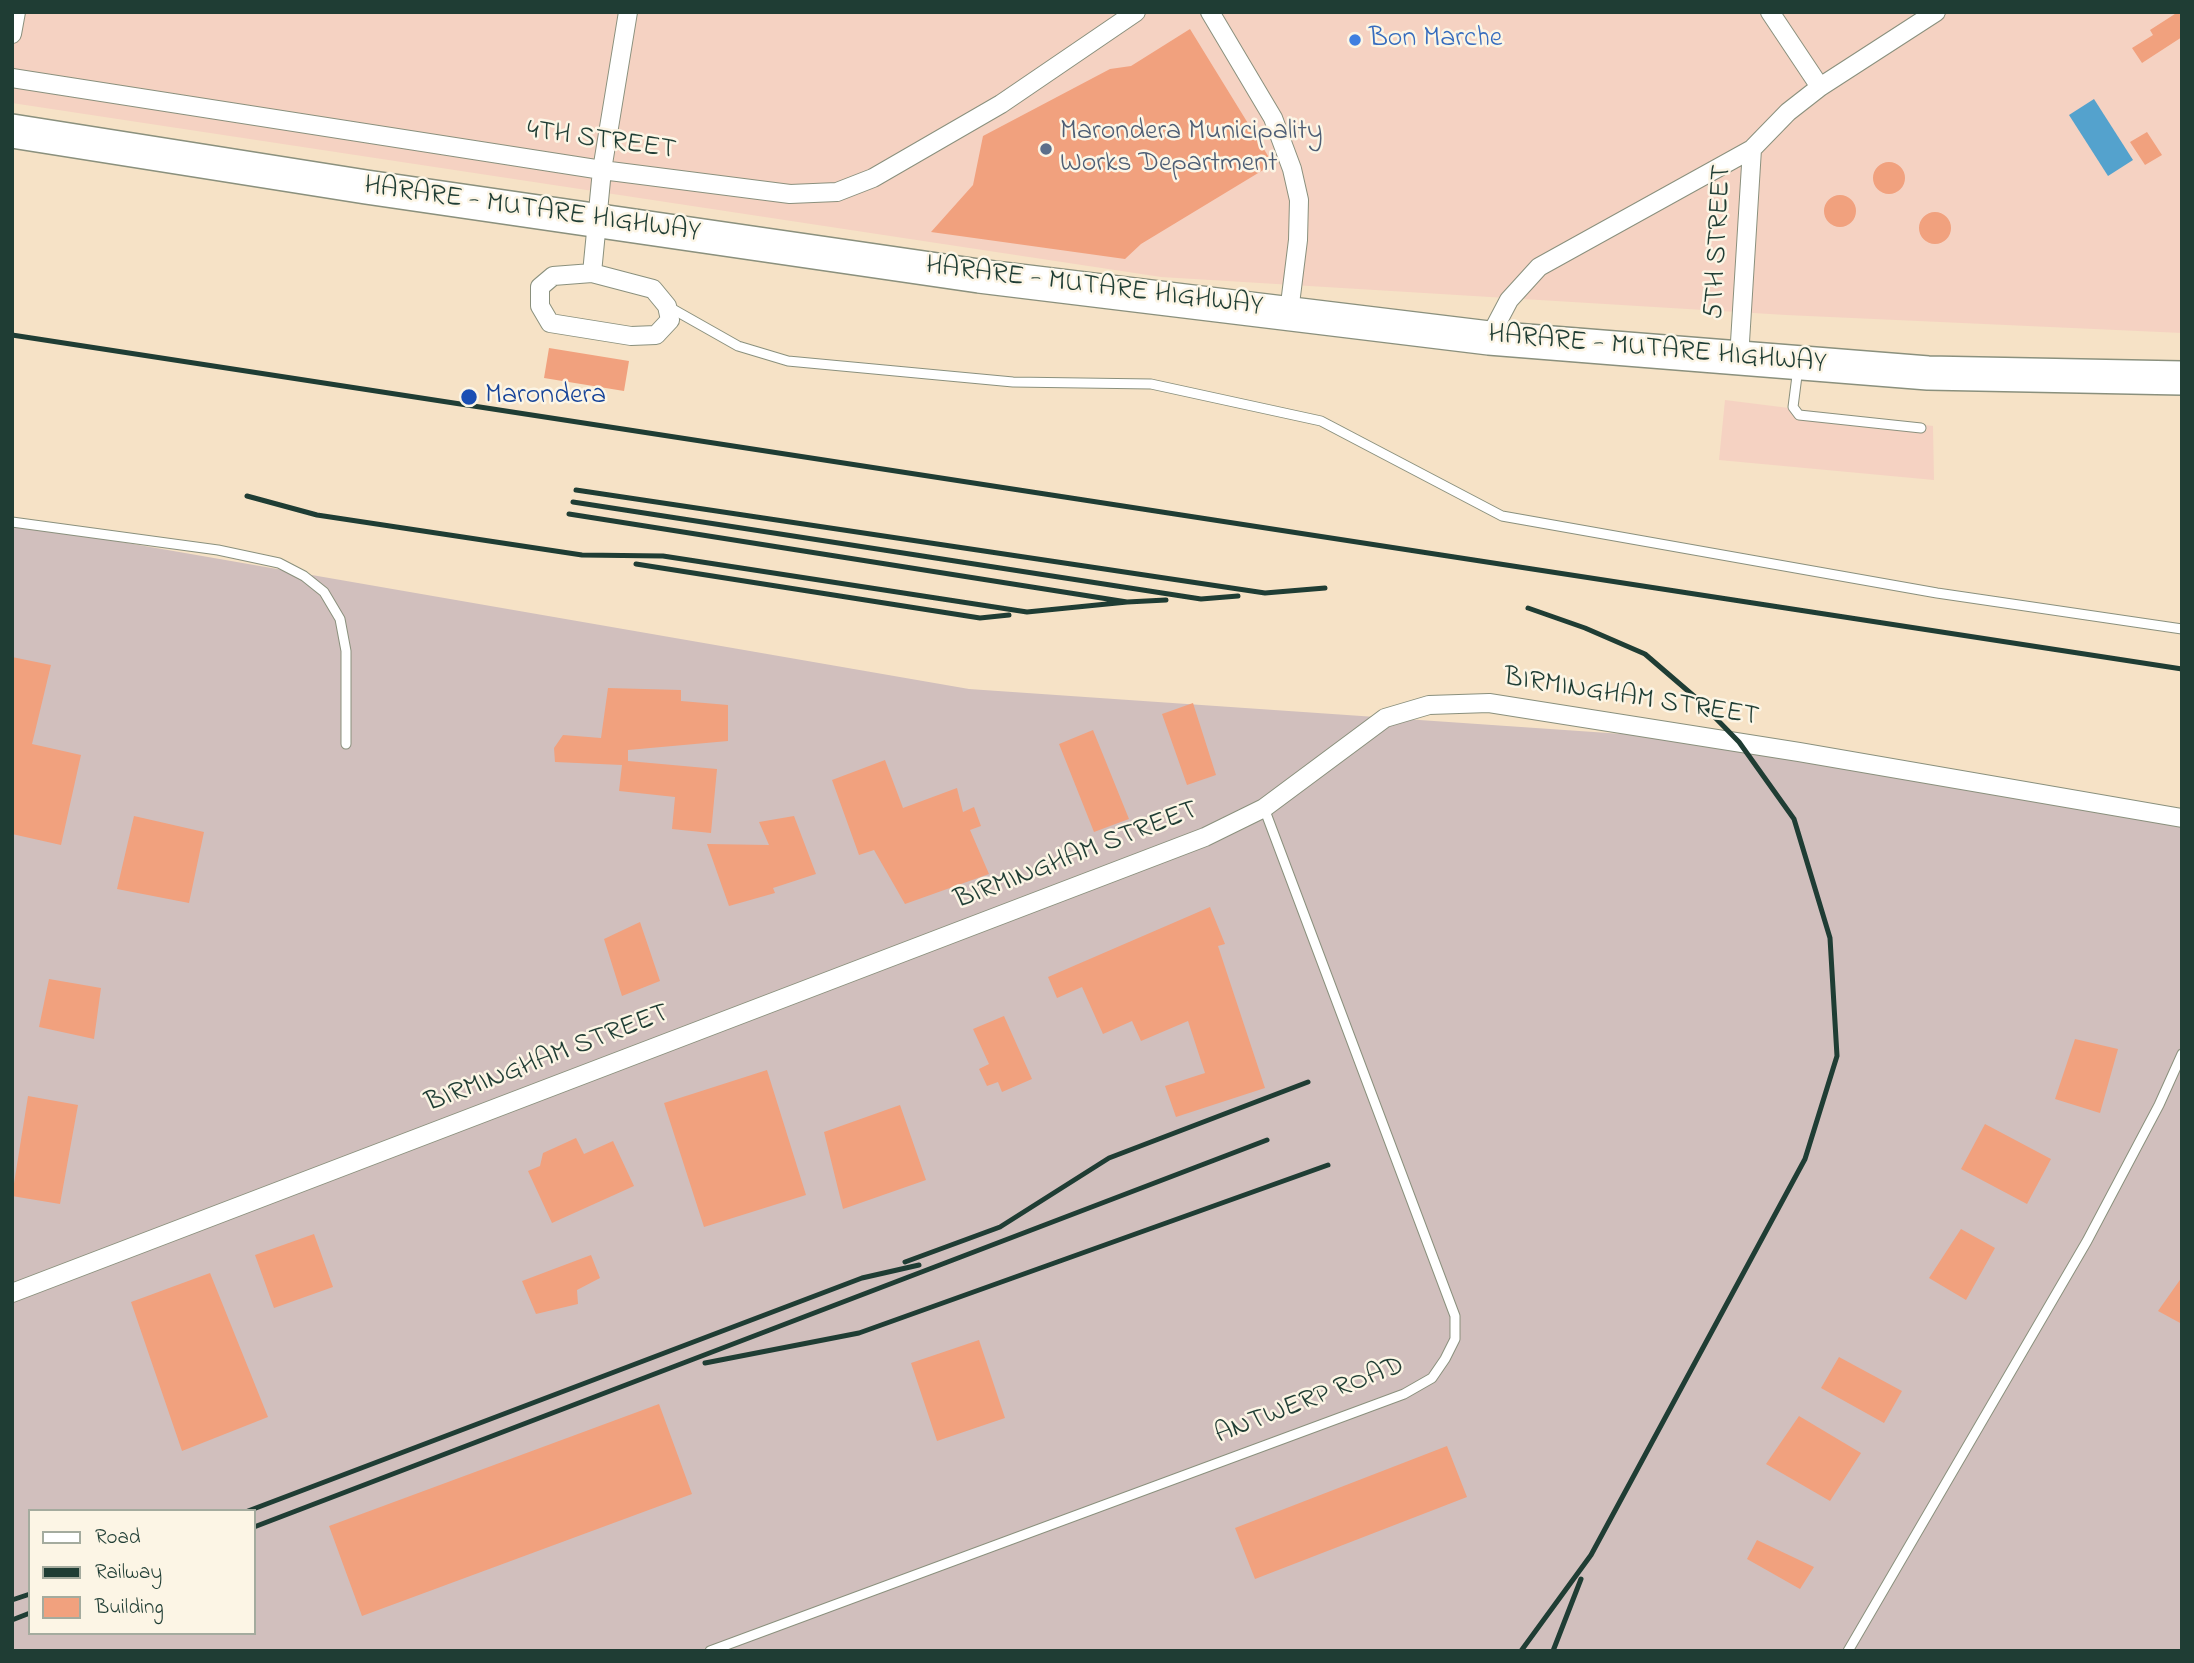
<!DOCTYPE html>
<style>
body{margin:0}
#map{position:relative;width:2194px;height:1663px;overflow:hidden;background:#f6e2c6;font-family:"Indie Flower",sans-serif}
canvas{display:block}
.frame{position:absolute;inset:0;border:14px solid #1f3d34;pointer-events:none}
.legend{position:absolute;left:28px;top:1509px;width:228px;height:126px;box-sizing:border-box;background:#fcf5e5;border:2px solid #a4ab9e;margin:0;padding:9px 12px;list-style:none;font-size:21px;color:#1f3d34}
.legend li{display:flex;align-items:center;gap:14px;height:35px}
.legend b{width:35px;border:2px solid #a4ab9e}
</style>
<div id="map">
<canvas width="2194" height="1663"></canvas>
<div class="frame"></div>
<ul class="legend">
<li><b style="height:9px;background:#fff"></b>Road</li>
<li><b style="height:9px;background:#1f3d34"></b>Railway</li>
<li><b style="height:19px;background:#f1a17e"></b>Building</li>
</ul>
</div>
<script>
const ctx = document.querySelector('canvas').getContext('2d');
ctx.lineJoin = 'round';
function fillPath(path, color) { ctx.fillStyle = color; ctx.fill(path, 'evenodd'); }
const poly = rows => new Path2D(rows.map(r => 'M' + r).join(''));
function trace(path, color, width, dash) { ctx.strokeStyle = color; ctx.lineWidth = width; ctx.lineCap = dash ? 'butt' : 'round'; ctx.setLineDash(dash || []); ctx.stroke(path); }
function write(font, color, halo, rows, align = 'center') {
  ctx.font = font + ' "Indie Flower",sans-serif'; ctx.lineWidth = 5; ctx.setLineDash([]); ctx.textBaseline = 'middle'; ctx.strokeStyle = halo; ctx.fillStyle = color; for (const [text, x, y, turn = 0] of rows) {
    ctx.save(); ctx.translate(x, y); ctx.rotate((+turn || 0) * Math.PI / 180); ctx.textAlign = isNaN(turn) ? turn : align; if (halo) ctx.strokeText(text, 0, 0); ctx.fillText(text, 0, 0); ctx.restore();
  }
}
fillPath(poly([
 [12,12,2182,12,2182,333,1786,315,1161,277,12,103],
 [1725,400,1933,426,1934,480,1719,460]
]), '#f5d2c2');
fillPath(poly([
 [12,523,969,689,1739,742,2182,810,2182,1651,12,1651],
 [30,1511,254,1511,254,1633,30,1633]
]), '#d1bfbd');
fillPath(poly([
 [2094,99,2133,160,2108,176,2069,115]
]), '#54a2cd');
fillPath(poly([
 [2178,12,2182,12,2182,37,2142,63,2132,48,2153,35,2150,30],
 [1190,29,1273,164,1141,244,1125,259,931,232,973,185,983,136,1110,69,1131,66],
 [2147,132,2162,155,2145,165,2130,142],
 '1873 178a16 16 0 1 1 32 0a16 16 0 1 1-32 0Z',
 '1824 211a16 16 0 1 1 32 0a16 16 0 1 1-32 0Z',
 '1919 228a16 16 0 1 1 32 0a16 16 0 1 1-32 0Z',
 [549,348,629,361,624,391,544,378],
 [12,657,51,665,32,744,81,755,61,845,12,834],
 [608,688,681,690,681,701,728,705,728,741,628,750,628,761,717,769,711,833,672,829,675,797,619,791,622,765,555,762,554,748,563,735,601,738],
 [1193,703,1216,775,1187,785,1162,714],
 [1093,730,1129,819,1094,832,1059,744],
 [885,760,903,808,957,788,963,812,974,807,981,826,970,830,989,874,905,904,874,850,859,855,832,780],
 [134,816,204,832,189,903,117,889],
 [794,816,816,874,773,888,775,893,729,906,707,844,769,845,759,822],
 [1210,907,1225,944,1218,946,1265,1088,1176,1117,1165,1086,1205,1073,1188,1021,1141,1041,1132,1021,1103,1034,1082,987,1057,998,1048,977],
 [640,922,660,981,622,996,604,939],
 [49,979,101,988,94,1039,39,1027],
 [1004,1016,1032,1079,1002,1092,998,1082,987,1086,979,1069,989,1064,973,1029],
 [2075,1039,2118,1049,2100,1113,2055,1099],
 [767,1070,806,1195,704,1227,664,1103],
 [28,1096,78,1105,60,1204,12,1196],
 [900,1105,926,1180,843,1209,824,1132],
 [1985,1124,2051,1159,2027,1204,1961,1169],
 [576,1138,584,1154,613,1141,634,1186,552,1223,528,1171,540,1166,543,1153],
 [1961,1229,1995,1248,1966,1300,1929,1278],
 [314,1234,333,1287,274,1308,255,1255],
 [591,1255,600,1278,577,1290,578,1304,536,1314,522,1281],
 [210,1273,268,1417,182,1451,131,1302],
 [2182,1277,2182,1324,2158,1311],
 [979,1340,1005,1418,937,1441,911,1363],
 [1839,1357,1902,1391,1884,1423,1821,1388],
 [659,1404,692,1494,362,1616,329,1526],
 [1799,1416,1861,1453,1830,1501,1766,1464],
 [1447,1446,1467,1497,1255,1579,1235,1528],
 [1757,1540,1814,1567,1800,1589,1747,1559]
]), '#f1a17e');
const lane = poly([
 [669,307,738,346,788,361,1013,382,1151,384,1321,421,1502,516,1937,593,2182,629],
 [1798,368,1793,407,1799,415,1921,428],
 [12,522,218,550,279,563,304,576,324,592,340,619,346,651,346,744],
 [710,1651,1404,1394,1432,1378,1445,1359,1455,1339,1455,1316,1264,808],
 [1848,1651,2087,1241,2159,1105,2182,1054]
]);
const street = poly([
 [1210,12,1273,118,1292,169,1299,200,1298,240,1289,312],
 [1770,12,1820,87],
 [12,34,16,12],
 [12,78,602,170,790,194,837,192,873,178,1001,104,1136,12],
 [592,273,653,289,667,306,670,320,656,335,631,336,550,323,540,306,540,287,553,276,592,273],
 [592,273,602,170,628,12],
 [1489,338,1509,300,1539,267,1752,149],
 [1739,358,1752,149,1788,112,1820,87,1936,12],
 [12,1293,1205,837,1264,808,1385,718,1429,705,1489,703,1799,752,2182,818]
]);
const highway = poly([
 [12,131,366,187,979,276,1489,338,1928,373,2182,378]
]);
trace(lane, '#8a907d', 11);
trace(street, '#8a907d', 20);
trace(highway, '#8a907d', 36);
trace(lane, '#fff', 9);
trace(street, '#fff', 18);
trace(highway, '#fff', 33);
trace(poly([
 [12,335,2182,669],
 [576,490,1265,593,1325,588],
 [247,496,317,515,582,555,663,556,1027,612,1127,602],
 [573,502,1201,599,1238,596],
 [569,514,1127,602,1166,600],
 [636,564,980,618,1009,615],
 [905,1262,1000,1227,1109,1158,1308,1082],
 [705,1363,859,1333,1328,1165],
 [248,1511,862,1278,919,1265],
 [254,1527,1267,1140],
 [12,1600,30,1594],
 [12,1620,30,1613],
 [1521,1651,1591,1555,1805,1159,1837,1056,1830,938,1794,819,1739,742,1695,697,1645,654,1585,628,1528,608],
 [1553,1651,1581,1579]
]), '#1f3d34', 5);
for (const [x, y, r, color] of [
 [1355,40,7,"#3f7fe0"],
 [1046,149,7,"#5c6f8a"],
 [469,397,9,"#1a4fb4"]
]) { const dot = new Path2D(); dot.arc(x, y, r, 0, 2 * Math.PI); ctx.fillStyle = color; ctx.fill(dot); trace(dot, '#fcf5e5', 2.5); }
write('28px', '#366cbe', '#fcf5e5', [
 ["Bon Marche",1369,40]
], 'left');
write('28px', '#4e5e75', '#fcf5e5', [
 ["Marondera Municipality",1060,133],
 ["Works Department",1060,165]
], 'left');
write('28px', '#1f3d34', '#fcf5e5', [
 ["4TH STREET",601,142,8],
 ["HARARE - MUTARE HIGHWAY",532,211,8],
 ["5TH STREET",1720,242,-87],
 ["HARARE - MUTARE HIGHWAY",1094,288,7],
 ["HARARE - MUTARE HIGHWAY",1657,351,5],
 ["BIRMINGHAM STREET",1631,699,9],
 ["BIRMINGHAM STREET",1077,857,-21],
 ["BIRMINGHAM STREET",548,1060,-21],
 ["ANTWERP ROAD",1310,1402,-21]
]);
write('28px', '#164399', '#fcf5e5', [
 ["Marondera",485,397]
], 'left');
</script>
